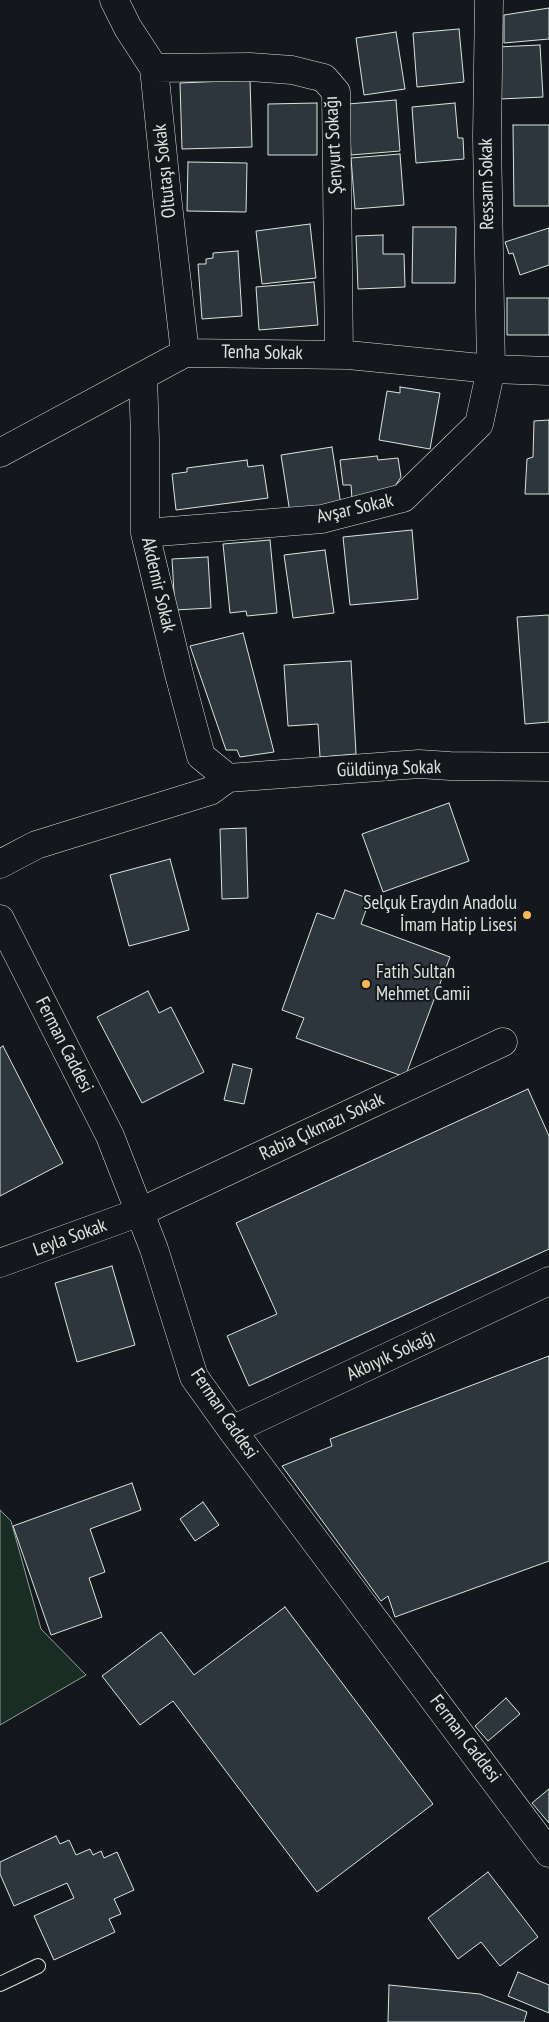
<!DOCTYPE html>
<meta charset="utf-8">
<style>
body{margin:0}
canvas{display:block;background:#14181c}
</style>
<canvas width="549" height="2022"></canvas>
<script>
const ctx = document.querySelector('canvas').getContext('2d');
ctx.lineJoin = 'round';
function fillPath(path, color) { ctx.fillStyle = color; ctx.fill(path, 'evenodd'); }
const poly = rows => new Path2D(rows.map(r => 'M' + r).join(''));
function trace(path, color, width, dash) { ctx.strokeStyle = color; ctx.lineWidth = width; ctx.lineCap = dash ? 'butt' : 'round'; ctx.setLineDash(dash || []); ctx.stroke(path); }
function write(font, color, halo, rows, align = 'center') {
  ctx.font = font + ' "PT Sans Narrow",sans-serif'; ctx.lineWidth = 4; ctx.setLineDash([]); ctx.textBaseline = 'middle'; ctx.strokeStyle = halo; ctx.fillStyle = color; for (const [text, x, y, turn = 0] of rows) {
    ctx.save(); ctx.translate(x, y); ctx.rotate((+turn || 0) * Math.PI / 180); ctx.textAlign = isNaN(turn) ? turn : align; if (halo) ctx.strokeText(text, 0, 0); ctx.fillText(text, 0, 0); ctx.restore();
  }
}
const green = poly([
 [0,1510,11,1521,41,1629,86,1675,0,1725,0,1510]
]);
fillPath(green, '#1a2d24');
trace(green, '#939e99', 1);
const building = poly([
 [549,8,549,39,504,43,504,15,549,8],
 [459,29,464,82,417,87,413,33,459,29],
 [396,32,405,89,364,95,356,38,396,32],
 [540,45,543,97,500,99,497,47,540,45],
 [250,80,252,147,182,149,180,83,250,80],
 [396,100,400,151,351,155,348,104,396,100],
 [317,103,317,155,268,155,268,104,317,103],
 [455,103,458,138,463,138,464,159,416,163,412,107,455,103],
 [513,125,549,125,549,206,514,206,513,125],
 [400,154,404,205,355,209,351,158,400,154],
 [188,162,247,163,246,212,187,211,188,162],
 [310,224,316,278,262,284,256,231,310,224],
 [413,227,456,227,455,283,412,283,413,227],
 [549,228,549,265,520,275,513,253,509,254,505,242,549,228],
 [383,235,383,254,404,254,405,287,358,289,356,236,383,235],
 [238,251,242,316,202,319,198,264,206,264,206,259,213,258,213,253,238,251],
 [314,282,318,325,259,330,256,287,314,282],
 [507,298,549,298,549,335,507,335,507,298],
 [400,387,440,393,430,449,379,440,387,391,400,393,400,387],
 [549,420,549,494,525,494,527,459,533,457,534,421,549,420],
 [332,447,341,505,290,513,281,455,332,447],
 [377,456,378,460,398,458,401,477,390,494,352,499,351,485,343,485,340,460,377,456],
 [247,460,248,467,263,465,268,498,176,510,172,474,187,472,187,468,247,460],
 [412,530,418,599,350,605,343,537,412,530],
 [270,540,277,613,247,616,246,611,230,613,223,544,270,540],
 [325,550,334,613,293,618,284,555,325,550],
 [208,557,211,608,175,610,172,559,208,557],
 [549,615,549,722,525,724,517,617,549,615],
 [243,633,274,752,240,757,237,750,226,750,190,646,243,633],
 [351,661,356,754,320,757,318,724,288,726,284,665,351,661],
 [449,803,469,861,383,892,362,834,449,803],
 [246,828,248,898,222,899,220,829,246,828],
 [170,859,189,930,129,946,110,875,170,859],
 [345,890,370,899,361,924,450,957,405,1077,296,1038,304,1018,282,1010,317,913,334,919,345,890],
 [148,991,159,1013,171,1007,204,1072,142,1103,97,1017,148,991],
 [3,1046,63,1163,0,1196,0,1048,3,1046],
 [233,1064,252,1069,244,1104,224,1100,233,1064],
 [528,1089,549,1136,549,1249,249,1386,227,1336,277,1314,236,1223,528,1089],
 [112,1266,135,1345,77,1362,55,1283,112,1266],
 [549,1356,549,1561,395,1617,388,1596,381,1601,282,1466,332,1446,330,1439,549,1356],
 [132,1483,141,1510,90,1529,105,1572,89,1578,102,1617,51,1635,13,1526,132,1483],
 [203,1502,219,1525,195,1541,180,1519,203,1502],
 [285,1607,433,1804,317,1892,173,1701,140,1725,102,1676,161,1632,194,1675,285,1607],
 [506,1698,520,1714,488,1741,475,1726,506,1698],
 [549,1789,549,1823,532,1803,549,1789],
 [56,1836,60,1844,69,1840,76,1855,90,1849,93,1855,101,1851,104,1858,117,1852,134,1890,114,1899,121,1914,109,1919,115,1932,54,1960,34,1916,74,1898,67,1883,14,1906,0,1874,0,1862,56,1836],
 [488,1872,538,1937,500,1966,481,1942,458,1959,428,1918,488,1872],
 [518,1972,549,1985,549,2013,508,1996,518,1972],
 [389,1985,480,1994,527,2012,524,2022,388,2022,389,1985]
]);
fillPath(building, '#2c363c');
trace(building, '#d8e6dc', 1);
const service = poly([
 [0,1984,38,1966]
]);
const minor = poly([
 [114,0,128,28,154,68,167,196,185,353],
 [154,68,250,67,292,70,324,78,336,92,339,355],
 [143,376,145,439,145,533,179,674,201,756,228,778],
 [0,453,185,353,348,355,491,369,549,371],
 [145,533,322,519,403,498,479,424,491,369,487,137,489,0],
 [228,778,419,764,450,766,549,767],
 [0,864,36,845,210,791,228,778],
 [0,919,110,1136,154,1249,194,1377,232,1430,549,1853],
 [0,1263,140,1212,503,1042],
 [232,1430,549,1281]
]);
trace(service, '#d8e6dc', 16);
trace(minor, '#d8e6dc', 29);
trace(service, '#14181c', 14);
trace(minor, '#14181c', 28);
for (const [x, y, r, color] of [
 [527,915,5,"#ffb74d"],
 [366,984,5,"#ffb74d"]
]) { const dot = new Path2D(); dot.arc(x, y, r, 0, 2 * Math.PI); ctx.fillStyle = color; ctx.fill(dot); trace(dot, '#14181c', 2); }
write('19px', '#d8e6dc', '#14181c', [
 ["Şenyurt Sokağı",334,145,-93],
 ["Oltutaşı Sokak",165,171,-96],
 ["Ressam Sokak",487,184,-91],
 ["Tenha Sokak",262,353,1],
 ["Avşar Sokak",355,509,-13],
 ["Akdemir Sokak",158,585,77],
 ["Güldünya Sokak",389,769,-2],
 ["Ferman Caddesi",64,1045,63],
 ["Rabia Çıkmazı Sokak",322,1127,-25],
 ["Leyla Sokak",70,1238,-20],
 ["Akbıyık Sokağı",391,1356,-25],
 ["Ferman Caddesi",224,1414,56],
 ["Ferman Caddesi",465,1739,53]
]);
write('19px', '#d8e6dc', '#14181c', [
 ["Selçuk Eraydın Anadolu",517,904],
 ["İmam Hatip Lisesi",517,926],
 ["Fatih Sultan",376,973,"left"],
 ["Mehmet Camii",376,995,"left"]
], 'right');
</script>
